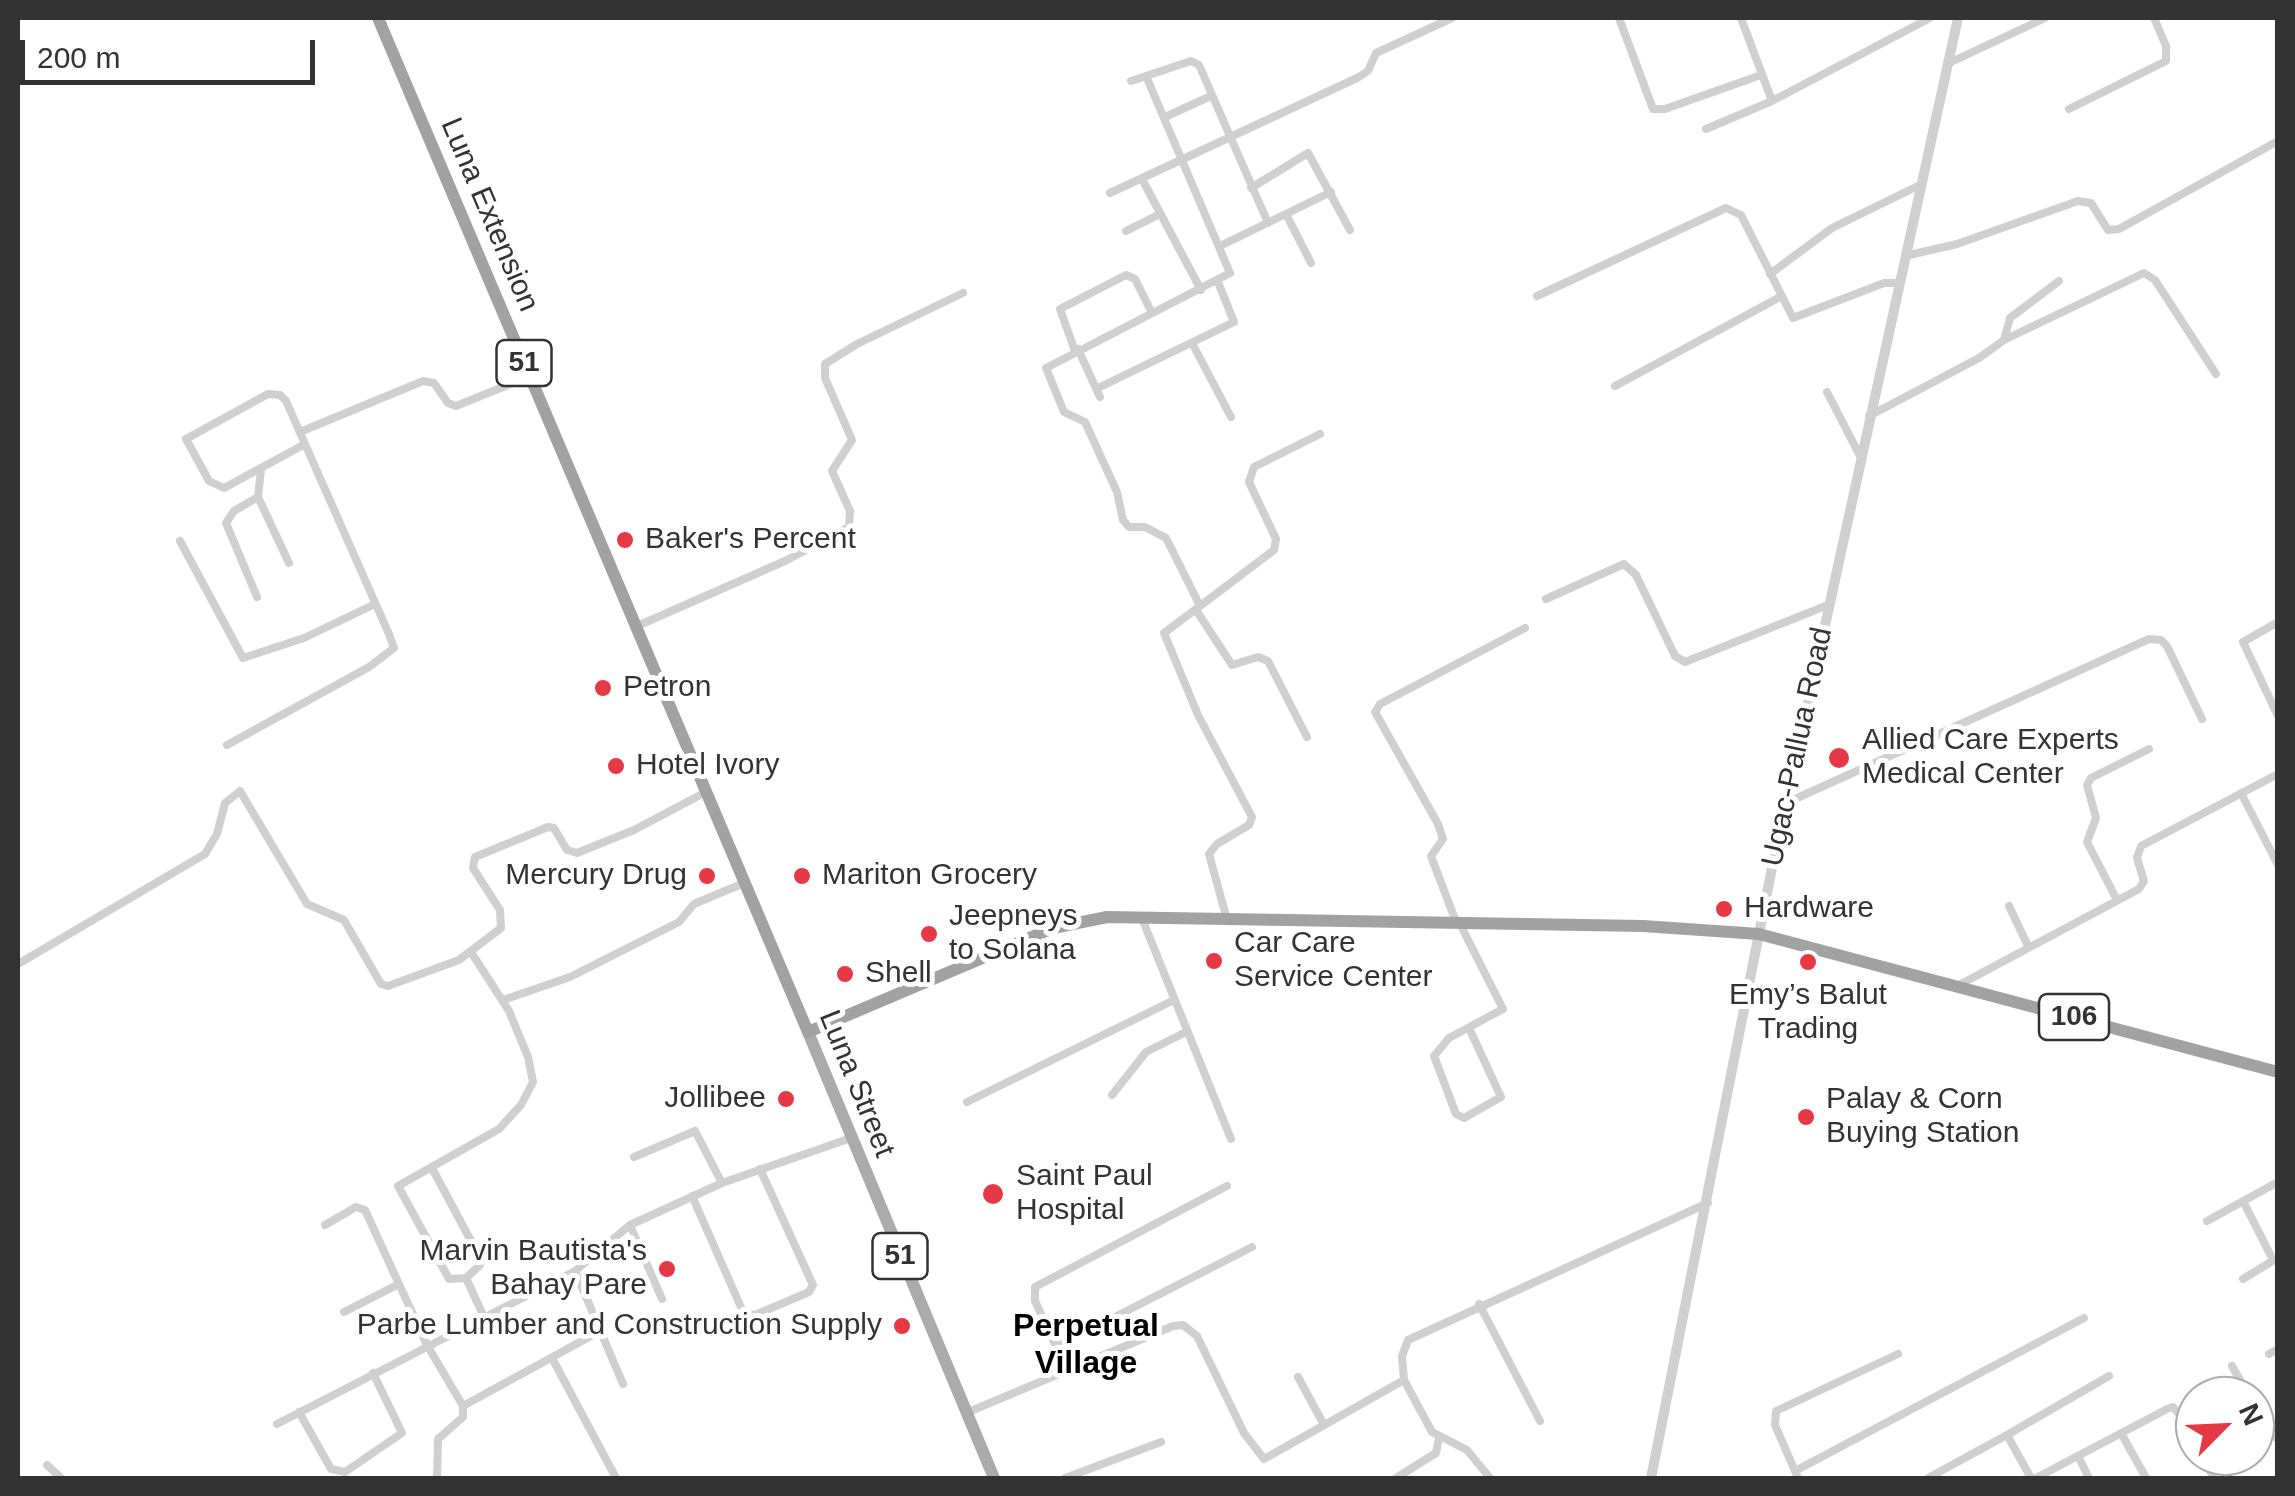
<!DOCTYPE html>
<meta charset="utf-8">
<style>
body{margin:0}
#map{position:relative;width:2295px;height:1496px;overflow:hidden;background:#fff;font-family:Helvetica,sans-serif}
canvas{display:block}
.frame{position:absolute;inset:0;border:20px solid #333;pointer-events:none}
.north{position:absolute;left:2175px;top:1376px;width:100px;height:100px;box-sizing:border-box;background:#fff;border:2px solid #adadad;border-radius:50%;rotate:66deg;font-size:28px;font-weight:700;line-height:40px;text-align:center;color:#333}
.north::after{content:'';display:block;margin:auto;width:35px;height:45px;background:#e63946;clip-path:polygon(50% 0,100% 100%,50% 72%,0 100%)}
.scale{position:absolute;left:20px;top:40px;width:295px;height:45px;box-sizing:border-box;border:5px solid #333;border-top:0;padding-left:12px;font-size:30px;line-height:35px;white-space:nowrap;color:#333;-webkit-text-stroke:8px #fff;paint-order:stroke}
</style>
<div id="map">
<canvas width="2295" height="1496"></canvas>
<div class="frame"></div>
<div class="north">N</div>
<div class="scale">200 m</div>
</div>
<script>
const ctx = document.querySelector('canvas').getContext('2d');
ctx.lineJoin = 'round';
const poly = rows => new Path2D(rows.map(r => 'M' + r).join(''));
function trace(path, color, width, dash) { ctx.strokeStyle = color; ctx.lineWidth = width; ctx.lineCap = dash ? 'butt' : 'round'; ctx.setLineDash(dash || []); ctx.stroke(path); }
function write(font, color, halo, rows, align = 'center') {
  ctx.font = font + ' Helvetica,sans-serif'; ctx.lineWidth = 10; ctx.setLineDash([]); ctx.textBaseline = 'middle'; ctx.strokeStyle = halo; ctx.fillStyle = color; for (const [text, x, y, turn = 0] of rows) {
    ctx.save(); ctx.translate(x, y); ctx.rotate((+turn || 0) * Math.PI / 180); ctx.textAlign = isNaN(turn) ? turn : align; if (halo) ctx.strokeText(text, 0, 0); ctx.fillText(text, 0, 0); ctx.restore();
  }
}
trace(poly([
 [1619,18,1653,109,1665,109,1761,75],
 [1741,18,1772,101,1930,18],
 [1949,63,2045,18],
 [1146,76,1230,273,1046,368,1064,412,1085,422,1117,492,1123,520,1129,527,1145,527,1166,538,1200,606,1164,633,1198,715,1252,817,1249,825,1217,844,1209,854,1226,916],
 [1131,81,1191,61,1199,65,1268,223],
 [2069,109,2166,61,2166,46,2154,18],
 [1165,117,1211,96],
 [1706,129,1772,101],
 [1142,179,1201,290],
 [1251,188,1308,153,1350,230],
 [1110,193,1357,78,1368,71,1376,53,1452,18],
 [1286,214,1311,263],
 [1126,231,1160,214],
 [1220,246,1331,192],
 [1905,256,1957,244,2078,201,2091,203,2108,230,2119,229,2278,141],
 [1770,274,1832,228,1922,184],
 [1537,296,1726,208,1741,215,1793,318,1884,283,1898,283],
 [2004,340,2144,273,2155,280,2216,374],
 [1192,343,1231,417],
 [1078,349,1100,397],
 [1075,351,1060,309,1126,275,1135,279,1152,313],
 [1615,386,1782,296],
 [1096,389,1234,322,1218,282],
 [1827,392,1861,458],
 [1869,416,1979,358,2004,340,2010,318,2059,281],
 [300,432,423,381,434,383,448,403,456,406,530,376],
 [261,469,258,497,289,563],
 [180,541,243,658,304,638,375,604],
 [257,597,226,523,234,511,258,497],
 [1546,599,1624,564,1636,575,1675,656,1685,662,1828,605],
 [1200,606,1274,550,1276,539,1249,482,1254,467,1320,434],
 [1196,610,1232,665,1258,657,1268,661,1307,737],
 [2278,622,2243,642,2278,716],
 [635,627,785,561,849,527,850,511,832,471,852,440,825,378,825,364,857,344,963,293],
 [227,745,369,667,394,648,389,634,286,401,280,395,268,394,186,439,209,481,224,488,305,444],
 [2241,793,2278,865],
 [1786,803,2149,639,2161,640,2167,646,2202,719],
 [2117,900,2087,842,2096,818,2087,785,2091,778,2149,749],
 [2009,906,2028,946],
 [1141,916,1231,1139],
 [1456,922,1431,856,1443,839,1438,824,1375,712,1380,704,1525,628],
 [1459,922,1503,1009,1449,1038,1434,1056,1456,1114,1464,1118,1501,1097,1469,1028],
 [18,964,205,854,217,834,225,803,240,791,307,904,344,920,381,984,388,986,459,960,501,928,500,910,473,868,475,857,548,827,554,828,567,850,577,853,634,830,704,793],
 [1959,985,2139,889,2144,881,2137,858,2141,846,2278,774],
 [503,1000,570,977,679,922,694,904,744,883],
 [1112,1095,1146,1052,1186,1032],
 [967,1102,1174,1000],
 [634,1157,695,1131,722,1183],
 [432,1168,479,1256,480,1265,466,1278,484,1317],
 [692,1196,744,1314,755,1315,809,1292,813,1285,760,1169],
 [2243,1201,2273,1260],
 [2207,1221,2278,1182],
 [325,1225,356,1207,365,1210,427,1345,463,1406,463,1417,438,1439,437,1478],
 [630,1225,662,1299],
 [575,1271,623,1384],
 [466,1278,449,1279,398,1186,499,1129,521,1105,533,1082,528,1057,509,1011,471,952],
 [2243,1279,2274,1260],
 [1479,1304,1540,1421],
 [344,1312,397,1285],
 [1056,1347,1252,1247],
 [2269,1354,2278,1349],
 [552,1358,616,1478],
 [2232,1366,2249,1396],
 [1068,1372,1035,1301,1035,1287,1227,1186],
 [1298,1377,1323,1423],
 [463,1406,600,1331],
 [2255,1408,2278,1440],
 [299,1412,331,1469,345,1472,402,1433,373,1373],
 [966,1413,1173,1326,1183,1325,1197,1336,1244,1433,1264,1459,1404,1380],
 [277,1424,575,1271,630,1225,722,1183,851,1138],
 [2121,1433,2146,1478],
 [2007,1435,2109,1376],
 [2078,1456,2089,1478],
 [2202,1456,2214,1478],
 [47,1465,61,1478],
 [1795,1471,2084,1318],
 [1065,1478,1161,1442],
 [1396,1478,1436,1453,1439,1438],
 [1490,1478,1467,1450,1432,1432,1404,1380,1402,1356,1408,1340,1708,1203],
 [1798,1478,1775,1425,1776,1411,1898,1354],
 [1928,1478,2007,1435,2031,1478],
 [2036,1478,2167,1409,2173,1407,2180,1415,2195,1443]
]), '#d0d0d0', 8);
trace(poly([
 [1651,1478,1773,863,1958,18]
]), '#d0d0d0', 10);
trace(poly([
 [808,1032,994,1478]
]), '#ababab', 12);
trace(poly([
 [378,18,808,1032,1053,928,1107,917,1643,926,1759,934,2278,1072]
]), '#a2a2a2', 12);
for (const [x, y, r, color] of [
 [625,540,10,"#e63946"],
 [603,688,10,"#e63946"],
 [1839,758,12,"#e63946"],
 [616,766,10,"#e63946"],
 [707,876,10,"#e63946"],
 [802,876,10,"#e63946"],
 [1724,909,10,"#e63946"],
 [929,934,10,"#e63946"],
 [1214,961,10,"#e63946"],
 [1808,962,10,"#e63946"],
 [845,974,10,"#e63946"],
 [786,1099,10,"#e63946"],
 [1806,1117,10,"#e63946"],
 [993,1194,12,"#e63946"],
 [667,1269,10,"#e63946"],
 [902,1326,10,"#e63946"]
]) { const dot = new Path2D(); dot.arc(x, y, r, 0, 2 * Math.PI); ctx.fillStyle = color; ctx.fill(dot); trace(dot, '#fff', 4); }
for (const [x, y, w] of [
 [524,363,55],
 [2074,1017,70],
 [900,1256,55]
]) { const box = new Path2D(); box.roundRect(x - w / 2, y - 23, w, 46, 8); ctx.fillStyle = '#fff'; ctx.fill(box); trace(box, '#333', 2.5); }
write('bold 28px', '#333', null, [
 ["51",524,363],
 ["106",2074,1017],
 ["51",900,1256]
]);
write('30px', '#333', '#fff', [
 ["Luna Extension",489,215,67],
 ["Ugac-Pallua Road",1798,747,-78],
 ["Luna Street",856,1084,68]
]);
write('30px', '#333', '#fff', [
 ["Baker's Percent",645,540],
 ["Petron",623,688],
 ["Allied Care Experts",1862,741],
 ["Medical Center",1862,775],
 ["Hotel Ivory",636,766],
 ["Mercury Drug",687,876,"right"],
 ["Mariton Grocery",822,876],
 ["Hardware",1744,909],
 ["Jeepneys",949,917],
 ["to Solana",949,951],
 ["Car Care",1234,944],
 ["Service Center",1234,978],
 ["Shell",865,974],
 ["Emy’s Balut",1808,996,"center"],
 ["Trading",1808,1030,"center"],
 ["Jollibee",766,1099,"right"],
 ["Palay & Corn",1826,1100],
 ["Buying Station",1826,1134],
 ["Saint Paul",1016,1177],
 ["Hospital",1016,1211],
 ["Marvin Bautista's",647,1252,"right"],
 ["Bahay Pare",647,1286,"right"],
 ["Parbe Lumber and Construction Supply",882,1326,"right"]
], 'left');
write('bold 32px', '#000', '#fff', [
 ["Perpetual",1086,1327],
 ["Village",1086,1364]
]);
</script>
